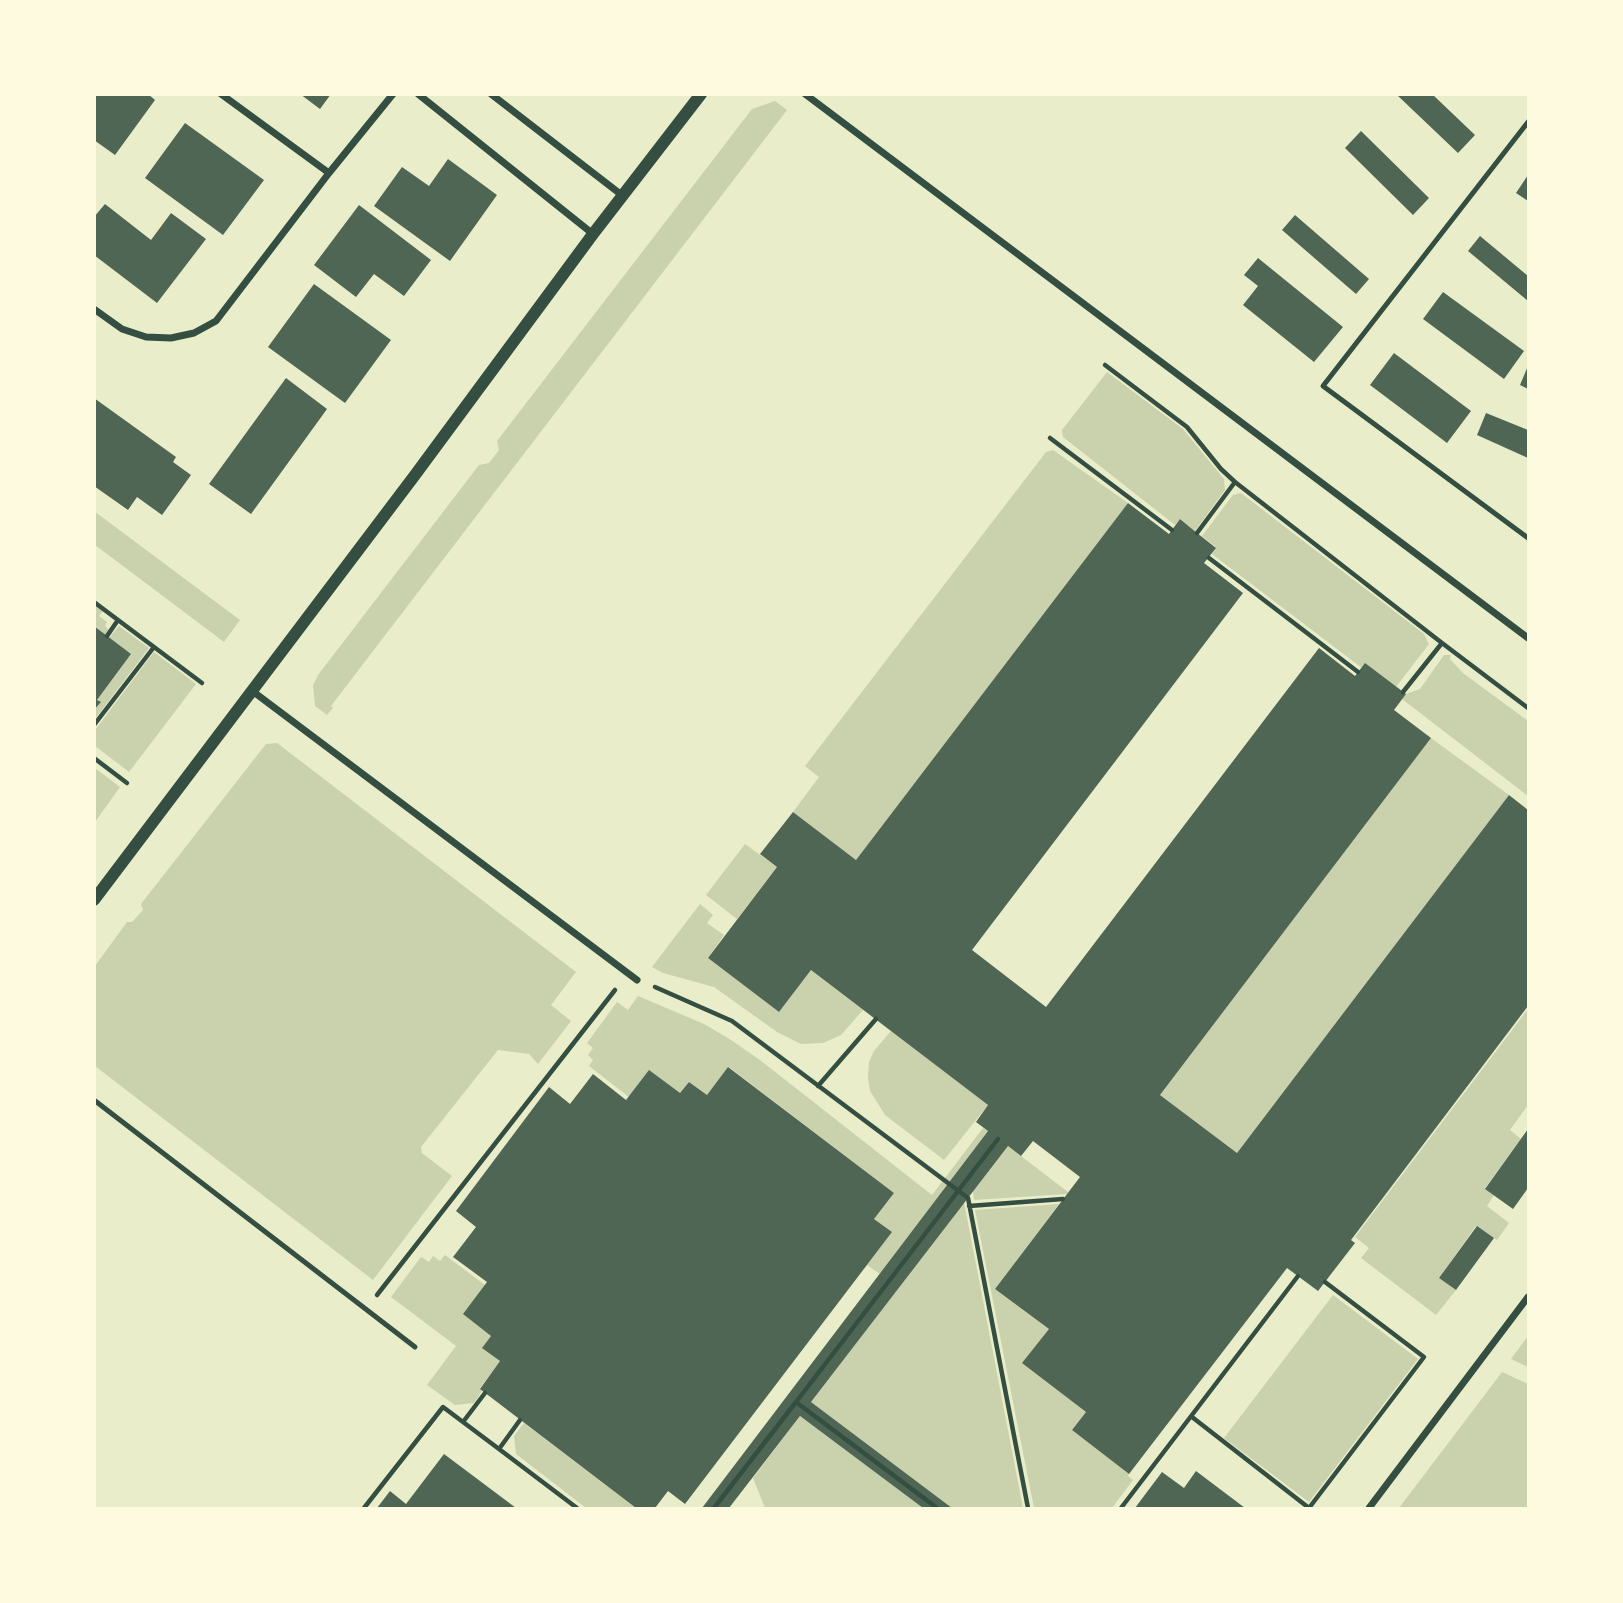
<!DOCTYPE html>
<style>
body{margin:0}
#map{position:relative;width:1623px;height:1603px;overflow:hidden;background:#e9edc9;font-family:Roboto,sans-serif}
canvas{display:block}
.frame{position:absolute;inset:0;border:96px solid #fefae0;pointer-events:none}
</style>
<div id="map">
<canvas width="1623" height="1603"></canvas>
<div class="frame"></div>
</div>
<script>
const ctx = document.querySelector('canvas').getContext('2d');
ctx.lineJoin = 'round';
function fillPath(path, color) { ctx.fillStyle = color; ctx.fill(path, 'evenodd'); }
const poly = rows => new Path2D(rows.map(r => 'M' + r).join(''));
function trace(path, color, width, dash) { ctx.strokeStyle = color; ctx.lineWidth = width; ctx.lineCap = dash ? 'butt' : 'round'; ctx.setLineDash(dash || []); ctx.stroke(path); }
fillPath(poly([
 [775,101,787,110,331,706,333,708,327,715,315,706,313,685,318,675,479,465,489,463,499,450,497,441,752,109],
 [1107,372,1183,429,1224,479,1225,490,1195,531,1180,519,1175,525,1063,437,1062,430],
 [1053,450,1128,503,856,860,793,812,819,777,805,766,1046,452],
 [1241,493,1424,634,1429,644,1396,687,1362,668,1212,554,1216,547,1202,536,1233,495],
 [94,511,240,620,224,642,95,545],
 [94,604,103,611,99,616,107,622,105,626,109,630,105,635,95,626],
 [119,626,149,648,95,719,94,710,100,703,97,700,131,654,109,638],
 [154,652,196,684,129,772,95,746,95,730],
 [1444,655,1451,655,1450,659,1463,673,1528,721,1528,796,1402,699,1406,694,1420,689],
 [1431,738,1509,795,1237,1153,1160,1095],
 [277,743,576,972,551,1005,571,1021,538,1064,529,1054,498,1050,421,1147,422,1153,452,1176,373,1280,95,1066,95,966,127,922,132,922,143,910,141,904,266,744],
 [95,768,120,787,95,822,94,822],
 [745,844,777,867,737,919,706,895],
 [700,904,713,915,707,923,724,935,708,958,779,1012,811,970,863,1010,841,1035,823,1043,801,1044,777,1032,714,987,663,973,652,967],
 [638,996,704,1024,728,1038,760,1060,932,1195,983,1128,988,1131,880,1274,867,1265,892,1232,874,1219,894,1193,729,1067,707,1095,689,1082,680,1093,629,1097,589,1066,593,1060,588,1055,593,1048,587,1043,617,1002,628,1010],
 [1528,1009,1528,1105,1510,1130,1521,1139,1485,1188,1494,1195,1487,1206,1509,1223,1497,1240,1476,1226,1439,1278,1456,1290,1436,1315,1361,1258,1369,1248,1355,1237],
 [891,1031,988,1105,944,1160,885,1115,870,1091,868,1078,869,1062,874,1051],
 [1008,1146,1068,1192,1067,1194,974,1200,973,1191],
 [964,1202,1023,1508,952,1508,811,1402],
 [1059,1204,995,1289,1049,1329,1023,1363,1086,1412,1072,1430,1129,1474,1128,1476,1133,1480,1112,1508,1034,1508,975,1210],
 [445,1255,485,1285,464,1314,491,1336,483,1348,500,1361,480,1388,482,1391,474,1403,455,1405,427,1385,456,1346,391,1297,421,1257,429,1262,433,1256,440,1261],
 [1333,1295,1418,1359,1309,1502,1224,1438],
 [1528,1336,1528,1367,1511,1359],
 [1502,1372,1528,1384,1528,1508,1399,1508],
 [800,1416,923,1508,765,1508,753,1478],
 [524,1423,636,1508,586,1508,516,1454,514,1436]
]), '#cad2ad');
fillPath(poly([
 [94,94,148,94,155,100,115,155,94,140],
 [300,94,331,94,320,109],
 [1396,94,1432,94,1475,135,1458,153],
 [185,123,264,180,223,235,145,178],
 [1361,131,1429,198,1413,215,1345,148],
 [448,159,497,195,450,261,374,206,402,167,429,186],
 [1528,175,1528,201,1516,193],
 [105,204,151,240,171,213,206,239,157,303,94,255,94,217],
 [359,205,431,260,404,296,374,274,356,297,314,265],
 [1295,215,1369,279,1356,294,1282,230],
 [1480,236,1528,276,1528,301,1468,251],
 [1258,258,1343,327,1314,362,1243,305,1258,286,1244,275],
 [314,284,391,340,345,403,268,347],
 [1443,292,1524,351,1504,379,1423,319],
 [1394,353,1471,411,1447,443,1370,385],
 [1528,366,1528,389,1520,385],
 [286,378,327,409,251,514,209,484],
 [94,398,176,457,173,462,191,475,162,515,137,497,128,510,94,486],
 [1486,413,1528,430,1528,458,1477,435],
 [1128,503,1169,534,1180,519,1197,533,1216,548,1204,563,1243,593,972,950,1046,1007,1319,648,1355,676,1365,663,1406,694,1394,710,1431,738,1160,1095,1237,1153,1509,795,1528,810,1528,1006,1351,1240,1355,1243,1318,1291,1287,1268,1129,1474,1072,1430,1086,1412,1022,1363,1049,1329,995,1289,1080,1177,1033,1141,1021,1156,1008,1146,811,1402,952,1508,923,1508,800,1416,729,1508,702,1508,988,1131,976,1122,988,1105,811,970,779,1012,708,958,777,867,760,854,793,812,856,860],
 [94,626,131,654,97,700,101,702,94,710],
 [728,1067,894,1193,874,1219,892,1232,685,1504,668,1491,655,1508,636,1508,480,1389,500,1361,482,1348,491,1336,463,1314,487,1282,453,1257,476,1227,456,1211,549,1087,570,1104,593,1074,626,1100,649,1070,680,1093,689,1082,707,1095],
 [1528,1129,1528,1188,1513,1209,1485,1189],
 [1477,1226,1494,1238,1456,1290,1439,1278],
 [444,1454,516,1508,377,1508,390,1491,406,1504],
 [1196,1471,1245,1508,1135,1508,1162,1472,1184,1488]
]), '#4f6655');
trace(poly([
 [1105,365,1187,427,1221,469,1235,482],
 [1050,438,1172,530],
 [1197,533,1235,482,1442,643],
 [1209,558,1358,672],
 [94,602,154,647],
 [107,636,118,620],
 [1403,692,1442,643,1528,708],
 [94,725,154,647,202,683],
 [94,758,127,783],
 [655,987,732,1021,968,1198,1028,1508],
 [818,1086,876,1019],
 [969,1206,1063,1199],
 [377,1295,615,990],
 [485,1393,463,1422,499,1449,520,1420],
 [1192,1417,1309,1508,1424,1357,1325,1282],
 [499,1449,577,1508],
 [364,1508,443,1407,463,1422],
 [714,1508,796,1402],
 [937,1508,796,1402,998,1139],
 [1121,1508,1298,1276]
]), '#344e41', 4.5);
trace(poly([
 [1528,122,1323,386,1528,538],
 [94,1100,415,1347]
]), '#344e41', 5);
trace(poly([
 [221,94,329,173],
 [418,94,593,234],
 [491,94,623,196],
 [805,94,1528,638],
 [94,309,122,329,146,337,171,338,194,333,216,321,329,173,393,94],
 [251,690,637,980],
 [1369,1508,1528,1297]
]), '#344e41', 7);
trace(poly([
 [94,900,415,475,593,234,701,94]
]), '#344e41', 12);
</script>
